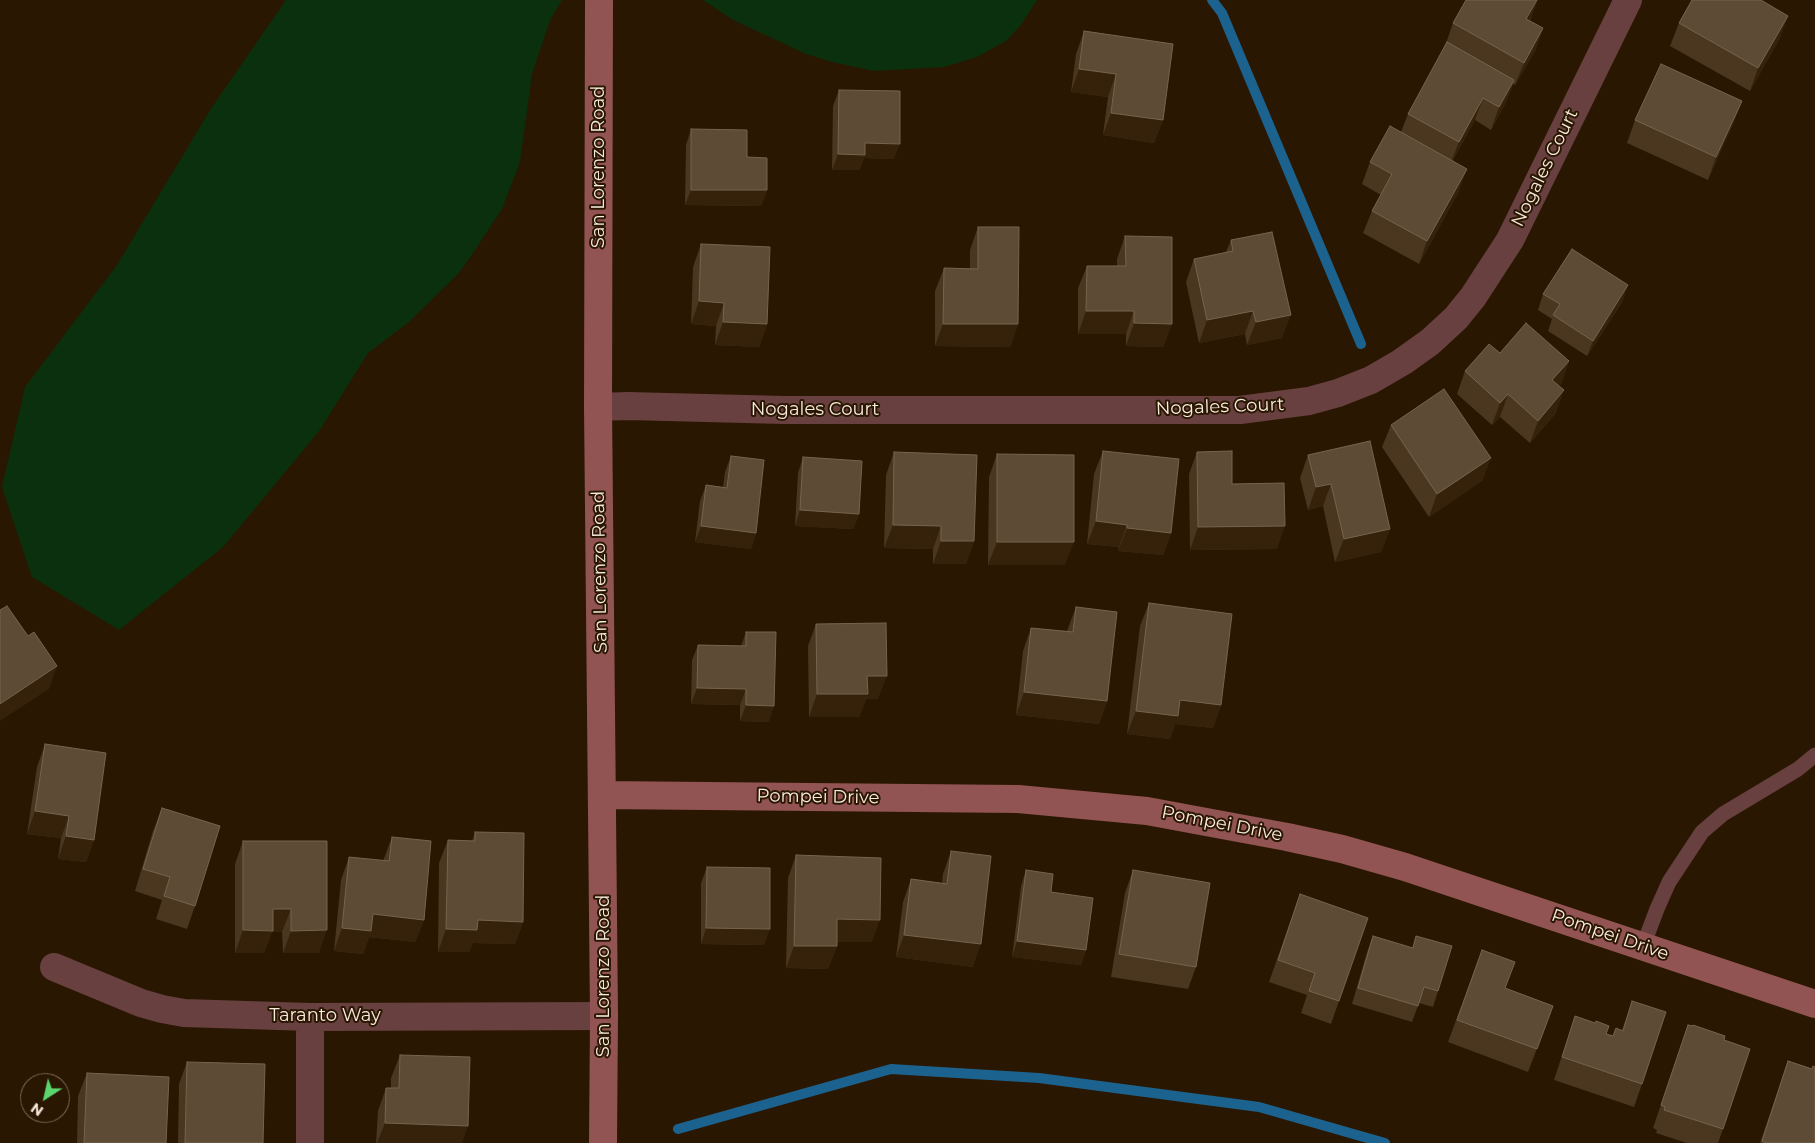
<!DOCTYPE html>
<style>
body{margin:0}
#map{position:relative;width:1815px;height:1143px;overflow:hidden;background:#2a1701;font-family:Montserrat,sans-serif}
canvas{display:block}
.north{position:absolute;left:20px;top:1073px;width:50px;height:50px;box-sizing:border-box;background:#2a1701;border:1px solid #7c6b59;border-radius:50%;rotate:215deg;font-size:14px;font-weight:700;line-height:20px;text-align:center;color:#f8eadd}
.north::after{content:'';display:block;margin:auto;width:18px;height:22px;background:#5bd56d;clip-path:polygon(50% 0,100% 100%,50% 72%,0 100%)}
</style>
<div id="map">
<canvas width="1815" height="1143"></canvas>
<div class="north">N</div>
</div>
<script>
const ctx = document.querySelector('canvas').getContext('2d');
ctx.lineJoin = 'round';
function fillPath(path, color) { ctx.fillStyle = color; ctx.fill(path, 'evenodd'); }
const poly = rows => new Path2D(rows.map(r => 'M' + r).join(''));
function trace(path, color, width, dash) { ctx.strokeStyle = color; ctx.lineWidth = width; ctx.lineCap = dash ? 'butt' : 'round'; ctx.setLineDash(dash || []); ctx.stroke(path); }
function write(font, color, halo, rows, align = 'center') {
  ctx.font = font + ' Montserrat,sans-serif'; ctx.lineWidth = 4; ctx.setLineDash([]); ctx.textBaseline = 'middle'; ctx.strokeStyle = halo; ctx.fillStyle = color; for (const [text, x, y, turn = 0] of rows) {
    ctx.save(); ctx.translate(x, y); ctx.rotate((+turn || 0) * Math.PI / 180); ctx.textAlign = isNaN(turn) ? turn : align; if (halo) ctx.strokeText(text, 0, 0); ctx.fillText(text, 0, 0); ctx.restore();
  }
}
fillPath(poly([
 [286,0,562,0,550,20,532,74,520,162,502,209,469,259,458,274,409,322,368,353,320,430,223,547,119,630,32,577,2,487,25,387,117,265,212,107],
 [703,0,1037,0,1021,25,1006,41,977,57,944,67,874,71,832,62,806,54,733,20]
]), '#0a300d');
trace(poly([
 [1212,0,1222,13,1361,344],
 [678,1129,891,1069,1039,1078,1259,1107,1385,1143]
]), '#1c628f', 10);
trace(poly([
 [1643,946,1657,909,1669,882,1702,832,1723,814,1798,769,1815,755]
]), '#684040', 15);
trace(poly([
 [598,407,628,406,784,410,1240,410,1309,401,1338,393,1371,380,1402,362,1430,342,1456,318,1473,297,1510,240,1628,0],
 [54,967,141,1003,162,1009,184,1013,310,1017,604,1016],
 [310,1017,310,1143]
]), '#684040', 28);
trace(poly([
 [599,0,598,407,604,1016,603,1143],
 [603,795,1018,799,1147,811,1287,837,1342,849,1405,867,1815,1004]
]), '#925353', 28);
fillPath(poly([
 [1532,16,1530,21,1543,28,1535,51,1515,85,1513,84,1506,102,1491,130,1475,120,1453,160,1459,191,1419,264,1363,233,1372,211,1381,195,1362,184,1370,162,1401,132,1408,114,1446,46,1445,46,1453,23],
 [1679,23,1780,38,1750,91,1670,46],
 [1084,31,1163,120,1154,143,1103,135,1108,97,1071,92,1076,54],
 [839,90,894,159,864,158,859,170,832,170,833,106],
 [1742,101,1733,124,1708,180,1627,143,1635,120],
 [691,129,747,157,767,190,761,206,685,205,686,145],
 [978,227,1018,324,1010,347,935,346,935,291,944,268,970,269,970,250],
 [1125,236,1172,324,1163,347,1126,346,1126,334,1078,334,1078,288,1087,266,1117,266,1117,259],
 [1231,240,1282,338,1247,345,1245,334,1199,343,1186,282,1194,259,1226,252],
 [701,244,767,324,759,347,715,345,716,326,691,324,693,267],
 [1543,294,1623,301,1587,356,1548,331,1552,319,1538,310],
 [1500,353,1569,361,1561,384,1559,385,1556,413,1530,443,1500,417,1492,425,1457,394,1465,371],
 [1391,425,1483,480,1429,517,1382,447],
 [1103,451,1171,533,1163,555,1118,551,1119,547,1087,544,1094,474],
 [894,452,974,541,966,564,933,564,933,549,884,548,886,475],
 [1197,452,1232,484,1277,549,1190,550,1189,474],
 [997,454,1065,565,988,565,989,477],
 [1308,455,1390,529,1381,552,1335,562,1323,506,1308,510,1300,478],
 [731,456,756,533,751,549,695,542,700,501,706,485,723,487,725,472],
 [803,457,859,514,853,529,795,526,798,473],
 [1149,603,1221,705,1213,728,1175,724,1170,739,1127,734,1140,626],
 [1076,607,1107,701,1099,724,1016,715,1023,651,1031,628,1067,631],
 [816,624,878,699,866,699,859,717,809,717,808,646],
 [746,632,769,722,740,721,740,705,691,704,692,660,698,645,741,646],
 [45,744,94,840,86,862,58,859,61,838,27,834,37,767],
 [162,808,195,906,187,929,156,919,162,900,135,891,153,831],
 [475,832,523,922,515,944,473,943,469,952,438,952,439,863,448,840,472,841],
 [392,837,424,920,415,942,369,937,363,954,334,951,341,880,349,857,383,861],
 [243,841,327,841,319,953,283,953,282,932,272,932,264,953,235,953,235,864],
 [951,851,973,967,896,957,903,902,911,879,942,883,943,874],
 [796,855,872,942,837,942,837,946,828,969,786,968,788,878],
 [707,867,764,945,701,944,701,883],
 [1026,870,1051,892,1086,950,1081,965,1012,957,1021,886],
 [1133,870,1196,967,1188,989,1111,977,1125,893],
 [1300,894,1339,1001,1331,1024,1301,1013,1307,995,1269,982],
 [1373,936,1412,948,1416,936,1438,991,1433,1007,1419,1003,1412,1022,1352,1004,1367,952],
 [1482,950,1505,988,1553,1006,1528,1072,1448,1042],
 [1632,1001,1642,1084,1634,1107,1554,1080,1575,1016,1595,1023,1606,1034,1613,1036,1622,1030],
 [1688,1025,1724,1040,1723,1129,1718,1143,1687,1143,1656,1133,1657,1130,1653,1128],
 [400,1055,462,1143,376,1143,378,1111,386,1088,391,1088,391,1078],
 [1788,1061,1812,1069,1815,1143,1760,1143],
 [187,1062,263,1143,178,1143,179,1084],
 [87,1073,166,1143,77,1143,78,1096]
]), '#4b3720');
fillPath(poly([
 [1537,0,1538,0,1532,16,1518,42,1526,19],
 [1788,16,1780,38,1750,91,1758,68],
 [1543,28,1535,51,1515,85,1524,63],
 [1079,69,1116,74,1108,97,1071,92],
 [1514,80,1506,102,1491,130,1499,107],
 [1483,98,1475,120,1450,165,1459,142],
 [1742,101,1733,124,1708,180,1716,157],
 [1111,113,1163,120,1154,143,1103,135],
 [865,143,900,144,894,159,864,158,859,170,832,170,838,154],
 [1467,169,1459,191,1419,264,1427,241],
 [691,190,767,190,761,206,685,205],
 [1628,285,1623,301,1587,356,1593,341],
 [699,301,724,303,716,326,691,324],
 [1086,311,1134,311,1126,334,1078,334],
 [1253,311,1245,334,1199,343,1207,320],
 [1291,315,1282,338,1247,345,1256,322],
 [723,322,767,324,759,347,715,345],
 [1134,323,1172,324,1163,347,1126,346],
 [943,324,1018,324,1010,347,935,346],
 [1569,361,1561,384,1544,402,1552,380],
 [1564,390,1556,413,1530,443,1538,421],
 [1508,394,1500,417,1492,425,1500,403],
 [1491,458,1483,480,1429,517,1437,494],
 [1331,484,1323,506,1308,510,1316,487],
 [800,510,859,514,853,529,795,526],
 [1096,521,1127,525,1119,547,1087,544],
 [893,525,941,526,933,549,884,548],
 [701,526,756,533,751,549,695,542],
 [1285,526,1277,549,1190,550,1198,527],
 [1127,528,1171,533,1163,555,1118,551],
 [1390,529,1381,552,1335,562,1344,539],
 [941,541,974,541,966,564,933,564],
 [997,542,1074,542,1065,565,988,565],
 [57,666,49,689,0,721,0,704],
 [867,676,887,676,878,699,866,699,859,717,809,717,817,694],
 [697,688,746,689,740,705,691,704],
 [1024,692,1107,701,1099,724,1016,715],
 [1180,700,1221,705,1213,728,1175,724,1170,739,1127,734,1136,711],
 [746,705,774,706,769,722,740,721],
 [35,811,69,816,61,838,27,834],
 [66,836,94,840,86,862,58,859],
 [273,909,291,909,282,932,272,932,264,953,235,953,243,930],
 [373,914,424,920,415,942,369,937,363,954,334,951,342,928],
 [837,919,880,920,872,942,829,942],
 [478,920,523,922,515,944,473,943,469,952,438,952,446,929],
 [706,928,770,929,764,945,701,944],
 [327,930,319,953,283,953,291,931],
 [904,935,981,944,973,967,896,957],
 [1017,941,1086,950,1081,965,1012,957],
 [794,946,837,946,828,969,786,968],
 [385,1123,468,1126,462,1143,377,1143]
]), '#36220b');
const building = poly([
 [1466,0,1537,0,1526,19,1543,28,1524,63,1453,23,1466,0],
 [1692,0,1761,0,1788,16,1758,68,1679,23,1692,0],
 [1084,31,1173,44,1163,120,1111,113,1116,74,1079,69,1084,31],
 [1447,42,1514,80,1499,107,1483,98,1459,142,1408,114,1447,42],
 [1661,64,1742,101,1716,157,1635,120,1661,64],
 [839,90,900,91,900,144,865,143,865,155,838,154,839,90],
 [1390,126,1467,169,1427,241,1372,211,1392,174,1370,162,1390,126],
 [691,129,747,130,747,157,767,158,767,190,691,190,691,129],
 [978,227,1019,227,1018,324,943,324,944,268,978,269,978,227],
 [1272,232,1291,315,1256,322,1253,311,1207,320,1194,259,1233,251,1231,240,1272,232],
 [1125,236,1172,237,1172,324,1134,323,1134,311,1086,311,1087,266,1126,266,1125,236],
 [701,244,770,247,767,324,723,322,724,303,699,301,701,244],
 [1572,249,1628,285,1593,341,1553,315,1560,304,1543,294,1572,249],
 [1526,323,1569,361,1552,380,1564,390,1538,421,1508,394,1500,403,1465,371,1489,344,1500,353,1526,323],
 [1444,389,1491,458,1437,494,1391,425,1444,389],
 [1370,441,1390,529,1344,539,1331,484,1316,487,1308,455,1370,441],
 [1103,451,1179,459,1171,533,1127,528,1127,525,1096,521,1103,451],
 [1232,451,1232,484,1284,483,1285,526,1198,527,1197,452,1232,451],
 [894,452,977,455,974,541,941,541,941,526,893,525,894,452],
 [997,454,1074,455,1074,542,997,542,997,454],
 [731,456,764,460,756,533,701,526,706,485,727,488,731,456],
 [803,457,862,461,859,514,800,510,803,457],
 [1149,603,1232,614,1221,705,1180,700,1178,716,1136,711,1149,603],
 [7,606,28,636,34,632,57,666,0,704,0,610,7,606],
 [1076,607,1117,612,1107,701,1024,692,1031,628,1073,632,1076,607],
 [886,623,887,676,867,676,868,694,817,694,816,624,886,623],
 [746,632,776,632,774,706,746,705,746,689,697,688,698,645,746,646,746,632],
 [45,744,106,753,94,840,66,836,69,816,35,811,45,744],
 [162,808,220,826,195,906,164,896,170,877,143,869,162,808],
 [475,832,524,833,523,922,478,920,477,930,446,929,448,840,475,841,475,832],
 [392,837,431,841,424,920,373,914,371,931,342,928,349,857,389,861,392,837],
 [243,841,327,841,327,930,291,931,291,909,273,909,273,931,243,930,243,841],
 [951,851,991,856,981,944,904,935,911,879,947,884,951,851],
 [796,855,881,858,880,920,837,919,837,946,794,946,796,855],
 [707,867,770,868,770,929,706,928,707,867],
 [1026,870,1053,874,1051,892,1093,898,1086,950,1017,941,1026,870],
 [1133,870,1210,883,1196,967,1119,954,1133,870],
 [1300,894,1368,918,1339,1001,1309,991,1315,973,1278,960,1300,894],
 [1373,936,1413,948,1416,936,1452,946,1438,991,1424,987,1418,1006,1358,988,1373,936],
 [1482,950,1515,962,1505,988,1553,1006,1537,1049,1457,1020,1482,950],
 [1632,1001,1666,1012,1642,1084,1562,1057,1575,1016,1595,1023,1596,1021,1609,1026,1606,1034,1613,1036,1616,1028,1623,1031,1632,1001],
 [1688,1025,1693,1026,1693,1025,1725,1036,1724,1040,1750,1049,1723,1129,1664,1110,1665,1107,1661,1105,1688,1025],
 [400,1055,470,1057,468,1126,385,1123,386,1088,399,1088,400,1055],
 [1788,1061,1812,1069,1813,1066,1815,1067,1815,1143,1766,1143,1762,1141,1788,1061],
 [187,1062,265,1064,263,1143,185,1143,187,1062],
 [87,1073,169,1077,166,1143,84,1143,87,1073]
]);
fillPath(building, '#5e4b35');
trace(building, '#76644f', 1);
write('18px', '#f8eadd', '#2a1701', [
 ["San Lorenzo Road",599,167,-90],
 ["Nogales Court",1545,168,-64],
 ["Nogales Court",1220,407,-2],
 ["Nogales Court",815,410],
 ["San Lorenzo Road",600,572,-91],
 ["Pompei Drive",818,797,1],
 ["Pompei Drive",1222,824,11],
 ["Pompei Drive",1610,935,19],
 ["San Lorenzo Road",604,976,-90],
 ["Taranto Way",325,1016]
]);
</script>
